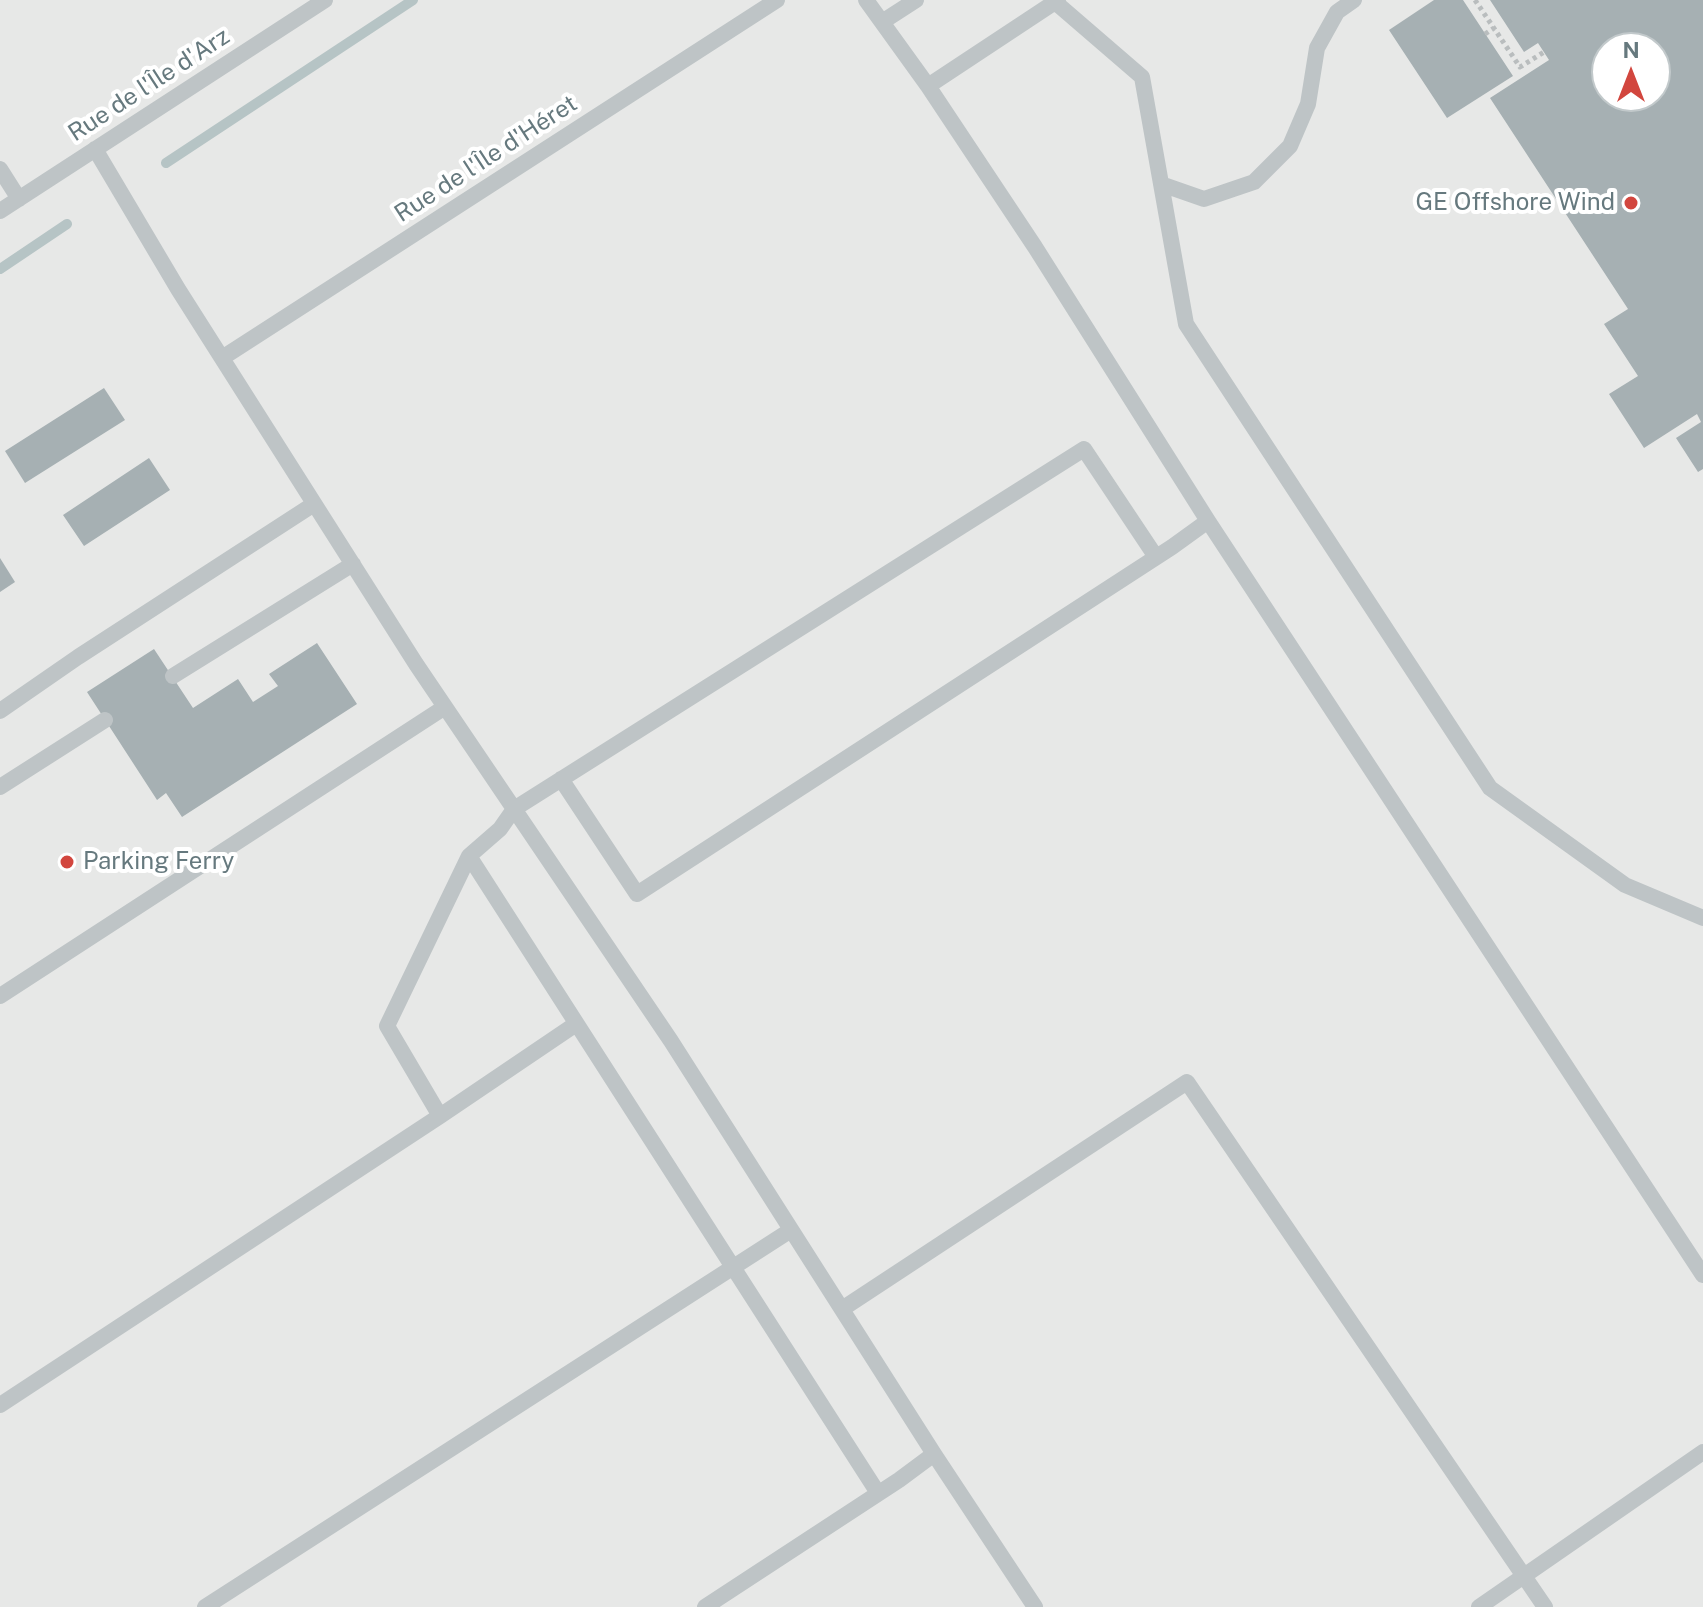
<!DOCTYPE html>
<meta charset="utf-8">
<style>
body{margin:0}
#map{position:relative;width:1703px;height:1607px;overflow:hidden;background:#f9f8f7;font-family:"Public Sans",sans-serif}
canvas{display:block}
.north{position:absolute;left:1591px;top:32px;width:80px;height:80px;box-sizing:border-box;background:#fff;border:2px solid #c2c9cb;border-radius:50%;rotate:0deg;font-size:22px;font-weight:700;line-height:32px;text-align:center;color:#66797e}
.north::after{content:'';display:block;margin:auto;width:28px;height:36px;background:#d2463e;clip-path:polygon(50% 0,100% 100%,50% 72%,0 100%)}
</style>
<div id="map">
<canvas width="1703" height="1607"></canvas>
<div class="north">N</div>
</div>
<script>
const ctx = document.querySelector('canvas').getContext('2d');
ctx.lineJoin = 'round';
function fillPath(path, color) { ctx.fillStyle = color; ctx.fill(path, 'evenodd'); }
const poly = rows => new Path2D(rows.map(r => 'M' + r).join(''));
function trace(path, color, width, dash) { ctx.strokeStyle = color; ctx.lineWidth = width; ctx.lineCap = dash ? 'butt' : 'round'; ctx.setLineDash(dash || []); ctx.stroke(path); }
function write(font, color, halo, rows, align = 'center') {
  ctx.font = font + ' "Public Sans",sans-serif'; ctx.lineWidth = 8; ctx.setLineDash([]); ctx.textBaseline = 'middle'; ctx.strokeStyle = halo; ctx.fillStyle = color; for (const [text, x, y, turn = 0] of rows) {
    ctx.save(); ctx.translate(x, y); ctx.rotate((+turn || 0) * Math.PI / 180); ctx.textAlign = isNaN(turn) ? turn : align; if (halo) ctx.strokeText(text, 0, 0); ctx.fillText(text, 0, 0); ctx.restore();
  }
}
fillPath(poly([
 [0,0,1703,0,1703,1607,0,1607],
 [1607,48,1655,48,1655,96,1607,96]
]), '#e7e8e7');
trace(poly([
 [166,163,413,0],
 [0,269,67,224]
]), '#b6c4c5', 10);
fillPath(poly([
 [1434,0,1463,0,1513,76,1447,118,1389,30],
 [1490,0,1703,0,1703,469,1698,472,1676,438,1701,422,1697,414,1644,448,1609,394,1638,376,1604,324,1628,309,1490,98,1549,60,1538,43,1524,52],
 [1607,48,1655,48,1655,96,1607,96],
 [104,388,125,420,25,483,5,451],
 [149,458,170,490,84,546,63,515],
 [0,558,15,582,0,592],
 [317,643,357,704,182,817,166,793,157,800,87,692,154,649,193,708,238,679,253,702,278,686,269,674]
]), '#a6b0b3');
trace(poly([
 [1475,0,1520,67,1544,52],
 [1485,34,1494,28]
]), '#b9bdbe', 5, [4, 4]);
trace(poly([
 [866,0,928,86,1035,247,1208,521,1703,1275],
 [1055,2,1142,77,1186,324,1490,788,1625,885,1703,918],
 [882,22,916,0],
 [928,86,1058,0],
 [95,149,178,289,416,664,671,1041,934,1454,1035,1607],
 [0,169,19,199],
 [1161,184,1204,199,1254,182,1290,146,1308,104,1317,48,1337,12,1354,0],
 [0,211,325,0],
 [222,358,777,0],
 [173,676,353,564],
 [0,711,78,657,314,504],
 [561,779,637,894,1172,547,1208,521],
 [0,787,105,720],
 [0,996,445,707],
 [440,1116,387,1026,469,856],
 [842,1309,1187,1082,1545,1607],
 [0,1405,440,1116,576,1024],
 [878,1493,469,856,500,829,514,809,1084,449,1156,557],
 [205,1607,791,1230],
 [705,1607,899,1480,934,1454],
 [1479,1607,1703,1452]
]), '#bec4c6', 16);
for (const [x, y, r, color] of [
 [1631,203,8,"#d2463e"],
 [67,862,8,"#d2463e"]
]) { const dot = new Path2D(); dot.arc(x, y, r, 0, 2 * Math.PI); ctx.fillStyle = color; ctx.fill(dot); trace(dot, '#fff', 3); }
write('24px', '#66797e', '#fff', [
 ["Rue de l'Île d'Arz",149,85,-33],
 ["Rue de l'Île d'Héret",486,159,-33]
]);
write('24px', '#66797e', '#fff', [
 ["GE Offshore Wind",1615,203],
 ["Parking Ferry",83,862,"left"]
], 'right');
</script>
